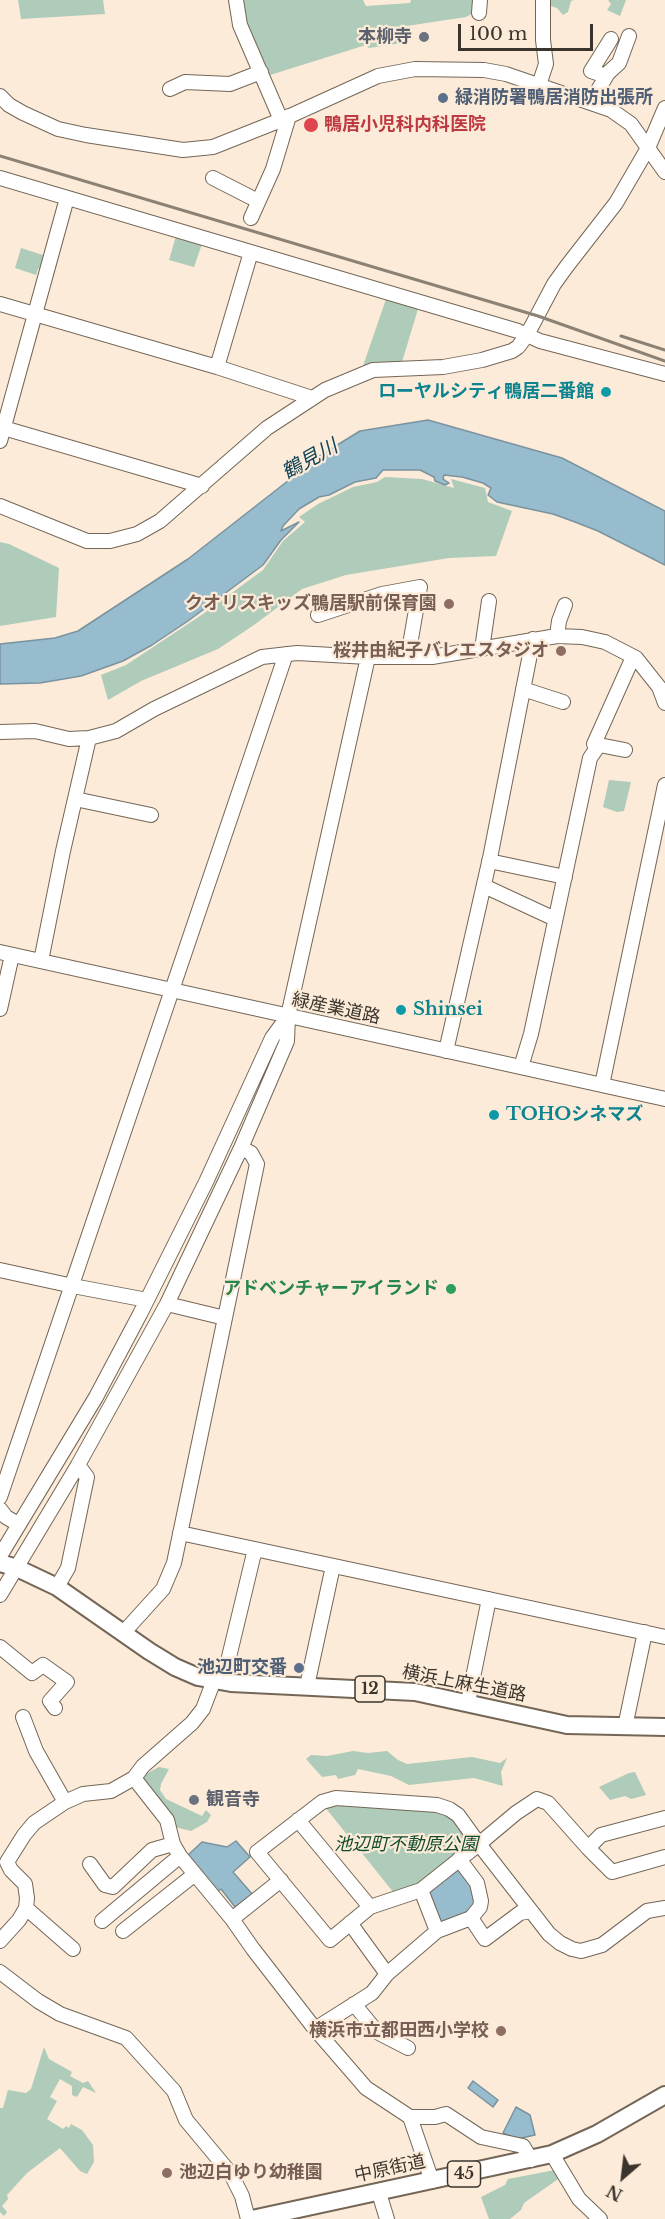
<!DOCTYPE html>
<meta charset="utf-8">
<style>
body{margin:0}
#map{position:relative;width:665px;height:2219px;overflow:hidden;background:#fbebd8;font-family:"Libre Baskerville",serif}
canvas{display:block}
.north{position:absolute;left:593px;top:2147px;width:60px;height:60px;-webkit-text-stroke:4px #fbebd8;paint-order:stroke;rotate:208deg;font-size:16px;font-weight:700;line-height:24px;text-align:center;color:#3b342d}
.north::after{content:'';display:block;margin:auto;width:21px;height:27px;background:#3b342d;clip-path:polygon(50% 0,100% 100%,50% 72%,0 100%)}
.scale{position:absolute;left:458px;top:24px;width:135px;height:27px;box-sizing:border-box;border:3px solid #3b342d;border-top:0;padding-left:8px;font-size:18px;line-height:21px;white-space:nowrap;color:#3b342d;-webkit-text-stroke:4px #fbebd8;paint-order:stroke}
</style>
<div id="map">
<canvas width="665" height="2219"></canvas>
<div class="north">N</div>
<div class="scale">100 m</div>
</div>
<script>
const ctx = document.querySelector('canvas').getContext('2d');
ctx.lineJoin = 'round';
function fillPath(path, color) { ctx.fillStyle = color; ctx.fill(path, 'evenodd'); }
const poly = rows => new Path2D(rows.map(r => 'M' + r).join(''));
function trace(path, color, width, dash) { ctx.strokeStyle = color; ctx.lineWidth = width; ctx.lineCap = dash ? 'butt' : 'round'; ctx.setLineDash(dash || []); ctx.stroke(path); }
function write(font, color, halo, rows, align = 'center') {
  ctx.font = font + ' "Libre Baskerville","Noto Sans JP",serif'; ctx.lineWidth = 4.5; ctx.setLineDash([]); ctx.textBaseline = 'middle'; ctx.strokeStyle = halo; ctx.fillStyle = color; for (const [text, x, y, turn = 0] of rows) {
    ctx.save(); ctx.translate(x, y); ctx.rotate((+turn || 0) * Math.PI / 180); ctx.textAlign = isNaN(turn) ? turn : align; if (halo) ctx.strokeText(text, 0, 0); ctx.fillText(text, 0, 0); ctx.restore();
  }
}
fillPath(poly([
 [18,0,103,0,105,14,21,19],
 [242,0,363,0,366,6,410,3,411,0,477,0,475,12,466,17,400,27,402,43,369,48,366,45,270,75,246,21],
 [547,0,574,0,571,1,568,12,563,15,557,8,551,6],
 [608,0,626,0,620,16,607,10,611,4],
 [176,236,202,244,194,267,169,260],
 [21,248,46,256,42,266,38,269,36,275,15,268],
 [386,299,418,309,402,362,363,366],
 [385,477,422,479,454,488,451,479,485,488,488,502,512,511,496,556,449,558,346,575,302,589,254,625,218,649,141,681,108,700,101,675,126,665,203,614,263,570,283,541,305,522,299,517,318,504,353,487,377,482],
 [0,542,9,544,59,568,56,617,0,626],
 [609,780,631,782,624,811,617,812,603,807],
 [353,1751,368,1753,387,1751,398,1760,407,1764,472,1757,500,1763,507,1758,501,1772,503,1786,474,1778,409,1785,391,1776,358,1769,355,1775,338,1779,336,1775,322,1777,306,1759,311,1755,327,1756],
 [159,1767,169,1769,161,1784,160,1790,166,1799,202,1816,206,1810,211,1815,207,1822,191,1831,175,1827,144,1787,142,1776],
 [635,1772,646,1795,631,1799,625,1796,610,1800,599,1787,629,1773],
 [337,1801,447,1811,474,1843,414,1886,394,1893,324,1806],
 [44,2047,49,2059,72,2072,70,2076,83,2083,88,2081,96,2093,83,2087,77,2097,72,2095,72,2086,60,2079,50,2097,57,2101,47,2119,63,2129,66,2126,69,2128,71,2124,82,2130,93,2145,94,2162,87,2174,80,2171,60,2148,27,2173,7,2195,8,2199,2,2206,7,2212,4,2216,0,2212,0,2108,3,2108,8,2090,26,2093,31,2089],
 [555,2170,561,2177,524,2203,521,2210,510,2219,489,2219,481,2197,505,2185,508,2179]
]), '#afcbb9');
const water = poly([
 [428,420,562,458,665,511,665,565,598,531,575,522,553,514,497,502,488,495,491,488,483,483,462,477,444,475,443,479,449,483,445,485,435,481,434,477,420,470,383,470,376,478,355,482,329,495,319,497,299,509,283,526,281,531,299,522,281,540,263,565,188,621,152,645,123,661,81,676,40,683,0,684,0,644,55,638,78,631,188,559,321,455,360,431,428,420],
 [236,1841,250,1857,233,1872,253,1895,235,1907,221,1889,217,1892,188,1855,202,1842,227,1847,236,1841],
 [460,1866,476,1894,474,1910,439,1925,424,1892,460,1866],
 [473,2081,498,2100,493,2107,468,2088,473,2081],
 [516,2107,530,2115,535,2135,517,2139,503,2133,516,2107]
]);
fillPath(water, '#97bcce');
trace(water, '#7b939e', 1.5);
const minor = poly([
 [236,0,240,25,281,120],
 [479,13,480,0],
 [606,76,591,71,611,39],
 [539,85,546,64,543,40,543,0],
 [170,89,185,82,230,84,261,72],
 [0,96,9,105,23,113,58,129,86,135,183,150,213,147,281,120,378,76,415,69,484,70,506,74,611,110,631,124,665,172],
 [591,102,608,73,619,63,629,36],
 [0,178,518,331,540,341,665,374],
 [213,178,258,201],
 [251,218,273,169,289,116],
 [0,304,217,367,312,398],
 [217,367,251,252],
 [0,427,202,486],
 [0,441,67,198],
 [0,506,87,541,110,541,137,534,160,521,267,428,325,390,373,370,443,367,482,360,512,351,518,347,527,335,554,284,567,266,616,203,648,148,665,108],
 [318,615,382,594,420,587,408,656],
 [557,636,559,621,565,605],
 [482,649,489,601],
 [523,689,563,702],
 [0,732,35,731,69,739,89,738,116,731,154,709,262,657,297,653,368,657,432,657,557,636,582,637,605,642,636,658,659,687,665,703],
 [625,750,594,744,633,657],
 [75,799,151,815],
 [489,861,565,877],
 [484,886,555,919],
 [0,952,665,1099],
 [41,961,63,851,89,738],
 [0,1009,12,955],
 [446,1051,490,858,533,639],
 [521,1067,531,1034,590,758,599,745],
 [602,1085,665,785],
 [0,1270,73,1286,147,1300],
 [167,1304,225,1318],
 [0,1497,286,654],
 [0,1509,6,1517,18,1524],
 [180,1533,665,1637],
 [0,1556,96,1397,140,1314,206,1182,272,1038,288,1016],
 [57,1587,68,1568,87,1477,78,1465],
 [0,1595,78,1465,167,1304,241,1148,287,1041,288,1016,368,657],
 [124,1632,163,1589,174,1563,257,1164,251,1153,241,1148],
 [0,1647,32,1673,43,1665,67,1682,50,1701,55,1708],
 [214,1680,203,1709,192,1723,143,1766,134,1778,167,1820,173,1844,180,1856,232,1919,253,1949,315,2029,372,1993,387,1974,350,1923],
 [223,1682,255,1549],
 [307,1686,333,1566],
 [468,1702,489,1599],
 [23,1717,36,1751,65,1802],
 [625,1727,645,1632],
 [665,1818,601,1835,588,1848,548,1803,537,1799,516,1813,479,1844,421,1890,370,1907,330,1940,257,1852,322,1802,336,1798,437,1805,449,1809,458,1815,479,1844,549,1934,560,1943,572,1949,581,1951,602,1945,647,1911,665,1908],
 [298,1820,370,1907],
 [588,1848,612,1872,665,1857],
 [90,1864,105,1885,113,1887,152,1850,173,1844],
 [26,1908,73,1949],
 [471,1918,485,1939,520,1913,531,1911],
 [232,1919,281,1880],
 [102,1921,180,1856],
 [123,1931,195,1874],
 [437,1931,471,1918,480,1907,481,1901,477,1883,459,1859],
 [0,1941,19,1920,26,1908,27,1898,25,1884,11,1870,7,1862,24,1835,34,1823,65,1802,83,1794,111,1791,134,1778],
 [0,1972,38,2001,60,2014,126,2038,174,2091,186,2120,231,2174,242,2196,248,2219],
 [387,1974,437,1931,421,1890],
 [354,2004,377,2032,408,2048],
 [315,2029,366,2088,410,2117,435,2117,446,2114,481,2137,523,2146,531,2160],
 [410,2117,432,2181],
 [552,2154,579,2199,600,2219],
 [379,2193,387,2219]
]);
const major = poly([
 [0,1563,17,1568,57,1587,149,1651,175,1667,198,1677,231,1683,415,1692,567,1725,665,1727],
 [252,2219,552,2154,597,2134,665,2095]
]);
trace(minor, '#746656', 16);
trace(major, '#746656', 20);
trace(minor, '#fff', 14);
trace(major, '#fff', 16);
trace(poly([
 [0,156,538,316,665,361],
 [621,336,665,350]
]), '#8b8175', 3);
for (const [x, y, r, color] of [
 [424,37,6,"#6b7280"],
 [443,98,6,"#5c6f8a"],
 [311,125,8,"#e0444e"],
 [606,392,6,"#0f9aa8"],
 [449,604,6,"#8d6e63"],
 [561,651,6,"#8d6e63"],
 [401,1010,6,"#0f9aa8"],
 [494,1115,6,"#0f9aa8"],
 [451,1289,6,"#2e9e5b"],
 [299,1668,6,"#5c6f8a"],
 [194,1800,6,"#6b7280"],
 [501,2031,6,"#8d6e63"],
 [167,2173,6,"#8d6e63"]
]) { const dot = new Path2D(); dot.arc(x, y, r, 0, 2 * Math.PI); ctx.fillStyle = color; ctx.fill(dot); trace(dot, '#fbebd8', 2); }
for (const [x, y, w] of [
 [370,1689,30],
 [464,2174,33]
]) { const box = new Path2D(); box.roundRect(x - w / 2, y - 13, w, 26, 4.5); ctx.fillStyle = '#fbebd8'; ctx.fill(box); trace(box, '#3b342d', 1.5); }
write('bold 16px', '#3b342d', null, [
 ["12",370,1689],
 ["45",464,2174]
]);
write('bold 18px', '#5b616d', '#fbebd8', [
 ["本柳寺",412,37],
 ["観音寺",206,1800,"left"]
], 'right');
write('bold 18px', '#4e5e75', '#fbebd8', [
 ["緑消防署鴨居消防出張所",455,98],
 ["池辺町交番",287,1668,"right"]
], 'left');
write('bold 18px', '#be3a42', '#fbebd8', [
 ["鴨居小児科内科医院",324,125]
], 'left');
write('bold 18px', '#0d838f', '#fbebd8', [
 ["ローヤルシティ鴨居二番館",594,392,"right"],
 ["Shinsei",413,1010],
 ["TOHOシネマズ",506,1115]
], 'left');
write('bold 18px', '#785e54', '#fbebd8', [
 ["クオリスキッズ鴨居駅前保育園",437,604],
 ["桜井由紀子バレエスタジオ",549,651],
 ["横浜市立都田西小学校",489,2031],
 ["池辺白ゆり幼稚園",179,2173,"left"]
], 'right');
write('18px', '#3b342d', '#fbebd8', [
 ["緑産業道路",336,1009,12],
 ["横浜上麻生道路",464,1684,11],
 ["中原街道",390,2169,-12]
]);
write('bold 18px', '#27864d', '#fbebd8', [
 ["アドベンチャーアイランド",439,1289]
], 'right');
write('italic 18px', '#114c2f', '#fbebd8', [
 ["池辺町不動原公園",406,1845]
]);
write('italic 20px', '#0f4256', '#fbebd8', [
 ["鶴見川",310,460,-29]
]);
</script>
